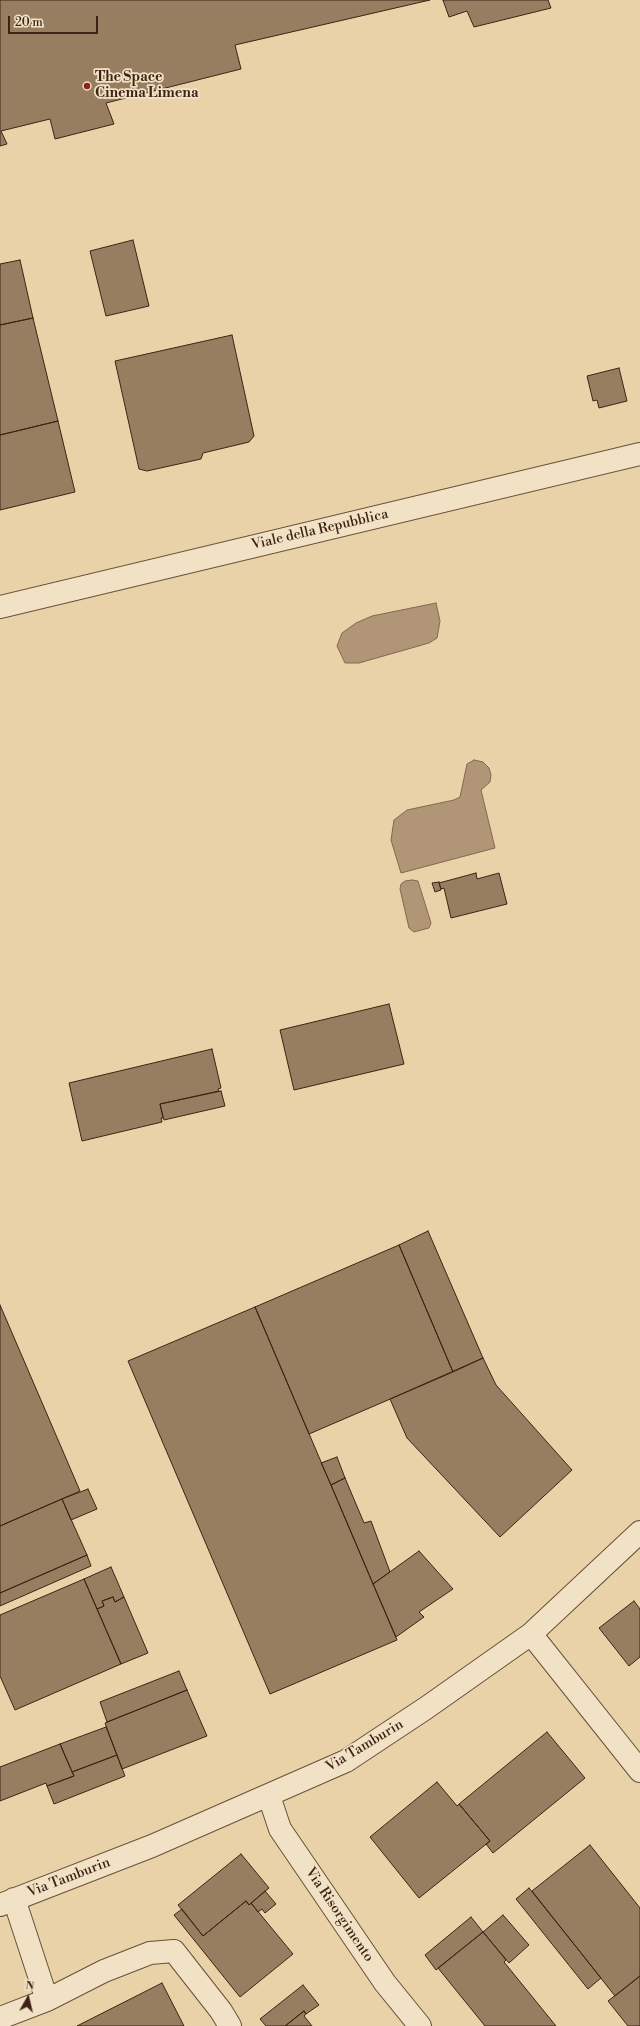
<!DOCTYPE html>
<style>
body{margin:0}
#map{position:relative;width:640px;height:2026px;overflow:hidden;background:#ead2a8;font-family:"Libre Bodoni",serif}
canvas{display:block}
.north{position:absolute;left:8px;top:1978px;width:40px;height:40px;-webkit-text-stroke:3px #f1e2c6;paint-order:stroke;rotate:8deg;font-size:11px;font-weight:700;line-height:16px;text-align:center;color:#3e2314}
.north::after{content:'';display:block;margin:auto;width:14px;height:18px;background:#3e2314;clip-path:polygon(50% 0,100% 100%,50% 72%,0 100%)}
.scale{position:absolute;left:8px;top:16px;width:90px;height:18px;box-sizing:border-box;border:2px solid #3e2314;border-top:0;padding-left:5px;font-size:12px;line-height:14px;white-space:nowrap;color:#3e2314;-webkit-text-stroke:3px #f1e2c6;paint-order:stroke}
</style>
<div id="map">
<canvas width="640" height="2026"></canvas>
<div class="north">N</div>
<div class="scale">20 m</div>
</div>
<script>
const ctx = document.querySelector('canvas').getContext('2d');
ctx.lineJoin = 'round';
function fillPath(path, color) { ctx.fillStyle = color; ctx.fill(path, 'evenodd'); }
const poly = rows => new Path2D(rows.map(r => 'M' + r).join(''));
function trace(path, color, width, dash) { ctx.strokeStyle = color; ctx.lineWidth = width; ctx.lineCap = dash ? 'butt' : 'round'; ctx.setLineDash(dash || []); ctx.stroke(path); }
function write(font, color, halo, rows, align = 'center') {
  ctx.font = font + ' "Libre Bodoni",serif'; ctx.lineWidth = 3.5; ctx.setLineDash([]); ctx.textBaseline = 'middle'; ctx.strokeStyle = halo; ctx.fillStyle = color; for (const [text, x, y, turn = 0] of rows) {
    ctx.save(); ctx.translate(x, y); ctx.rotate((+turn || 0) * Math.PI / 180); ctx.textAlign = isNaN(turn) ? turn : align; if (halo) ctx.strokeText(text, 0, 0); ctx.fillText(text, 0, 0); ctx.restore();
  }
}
const water = poly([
 [436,603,440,621,437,638,429,643,359,663,345,663,337,646,342,633,356,623,372,616,436,603],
 [474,760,483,762,489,768,491,775,490,782,481,790,495,848,401,873,391,840,394,820,407,810,454,800,460,797,467,764,474,760],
 [412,880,418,881,431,923,429,928,414,932,409,928,400,889,401,884,405,881,412,880]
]);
fillPath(water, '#b09676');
trace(water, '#82684f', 1);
const building = poly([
 [0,0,430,0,235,45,241,69,106,103,114,124,55,139,50,119,1,131,7,144,0,146,0,0],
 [443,0,548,0,551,8,474,27,467,11,449,17,443,0],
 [133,240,149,306,106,316,90,251,133,240],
 [20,260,33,318,0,325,0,264,20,260],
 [33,318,58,421,0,435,0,325,33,318],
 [232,335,254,436,249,442,203,453,201,459,147,471,139,469,115,361,232,335],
 [619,368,627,401,599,408,597,400,593,401,587,376,619,368],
 [58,421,75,492,0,510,0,435,58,421],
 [476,873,477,879,499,873,507,904,451,918,444,888,441,889,439,883,476,873],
 [439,882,441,890,435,892,432,883,439,882],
 [389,1004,404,1064,294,1090,280,1030,389,1004],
 [212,1049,221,1088,218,1089,219,1091,160,1104,163,1118,161,1118,162,1122,82,1141,69,1083,212,1049],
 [221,1091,225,1106,164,1120,160,1104,221,1091],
 [428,1231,483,1358,453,1372,399,1245,428,1231],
 [399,1245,453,1372,309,1434,255,1307,399,1245],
 [0,1305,80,1491,0,1526,0,1305],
 [255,1307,397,1640,270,1694,128,1361,255,1307],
 [483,1358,496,1385,572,1470,500,1537,407,1438,390,1399,483,1358],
 [337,1457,345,1478,331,1485,321,1463,337,1457],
 [345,1478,364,1523,371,1521,390,1572,373,1584,331,1485,345,1478],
 [88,1489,97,1509,71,1520,62,1499,88,1489],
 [62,1499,87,1555,0,1593,0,1526,62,1499],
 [419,1551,453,1589,419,1612,424,1617,396,1637,373,1584,419,1551],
 [87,1555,91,1566,0,1606,0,1593,87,1555],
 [111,1567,124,1597,115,1602,113,1597,102,1601,104,1606,97,1609,84,1579,111,1567],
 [84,1579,121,1664,15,1710,0,1676,0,1615,84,1579],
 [113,1597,115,1602,124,1597,148,1653,121,1664,97,1609,104,1606,102,1601,113,1597],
 [634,1601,640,1609,640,1657,629,1666,599,1628,634,1601],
 [179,1671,187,1690,107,1722,100,1702,179,1671],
 [187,1690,207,1736,122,1769,105,1723,187,1690],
 [106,1727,117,1755,72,1772,60,1744,106,1727],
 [547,1732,585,1778,493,1853,486,1844,490,1841,459,1804,547,1732],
 [60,1744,74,1776,47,1786,46,1783,0,1801,0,1767,60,1744],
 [117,1755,125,1776,54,1804,47,1786,74,1776,72,1772,117,1755],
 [437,1782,457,1806,459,1804,490,1841,419,1898,370,1837,437,1782],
 [590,1845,640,1908,640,1976,615,1996,532,1891,590,1845],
 [241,1854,269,1888,249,1905,246,1901,203,1936,178,1905,241,1854],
 [529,1888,601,1978,588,1989,516,1899,529,1888],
 [265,1891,276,1904,265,1913,262,1909,258,1912,251,1903,265,1891],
 [246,1901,249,1905,251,1903,293,1954,240,1997,174,1915,182,1909,203,1936,246,1901],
 [503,1915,529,1945,509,1963,483,1932,503,1915],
 [471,1917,483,1932,436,1970,425,1955,471,1917],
 [483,1932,506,1960,504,1962,556,2026,485,2026,438,1968,483,1932],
 [640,1976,640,2026,628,2026,608,2001,640,1976],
 [162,1983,184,2026,77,2026,162,1983],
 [303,1985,319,2005,306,2014,304,2011,285,2026,266,2026,260,2019,303,1985],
 [304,2011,306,2014,304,2016,312,2026,285,2026,304,2011]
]);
fillPath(building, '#977e61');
trace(building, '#3e2314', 1);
const minor = poly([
 [0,607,640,454],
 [531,1634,640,1771],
 [269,1796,280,1829,385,1983,420,2026],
 [14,1899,47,2000],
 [0,1905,152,1846,346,1761,426,1708,531,1634,640,1532],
 [0,2018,47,2000,104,1971,150,1953,174,1951,221,2011,230,2026]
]);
trace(minor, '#694f39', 24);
trace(minor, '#f1e2c6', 22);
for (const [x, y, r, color] of [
 [87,86,4,"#8f2418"]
]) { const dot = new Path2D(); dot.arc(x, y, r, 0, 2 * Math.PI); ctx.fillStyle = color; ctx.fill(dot); trace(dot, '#f1e2c6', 1.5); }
write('bold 14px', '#3e2314', '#f1e2c6', [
 ["The Space",95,78],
 ["Cinema Limena",95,94]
], 'left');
write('14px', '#3e2314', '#f1e2c6', [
 ["Viale della Repubblica",320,530,-13],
 ["Via Tamburin",365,1746,-31],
 ["Via Tamburin",69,1878,-21],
 ["Via Risorgimento",339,1915,56]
]);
</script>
